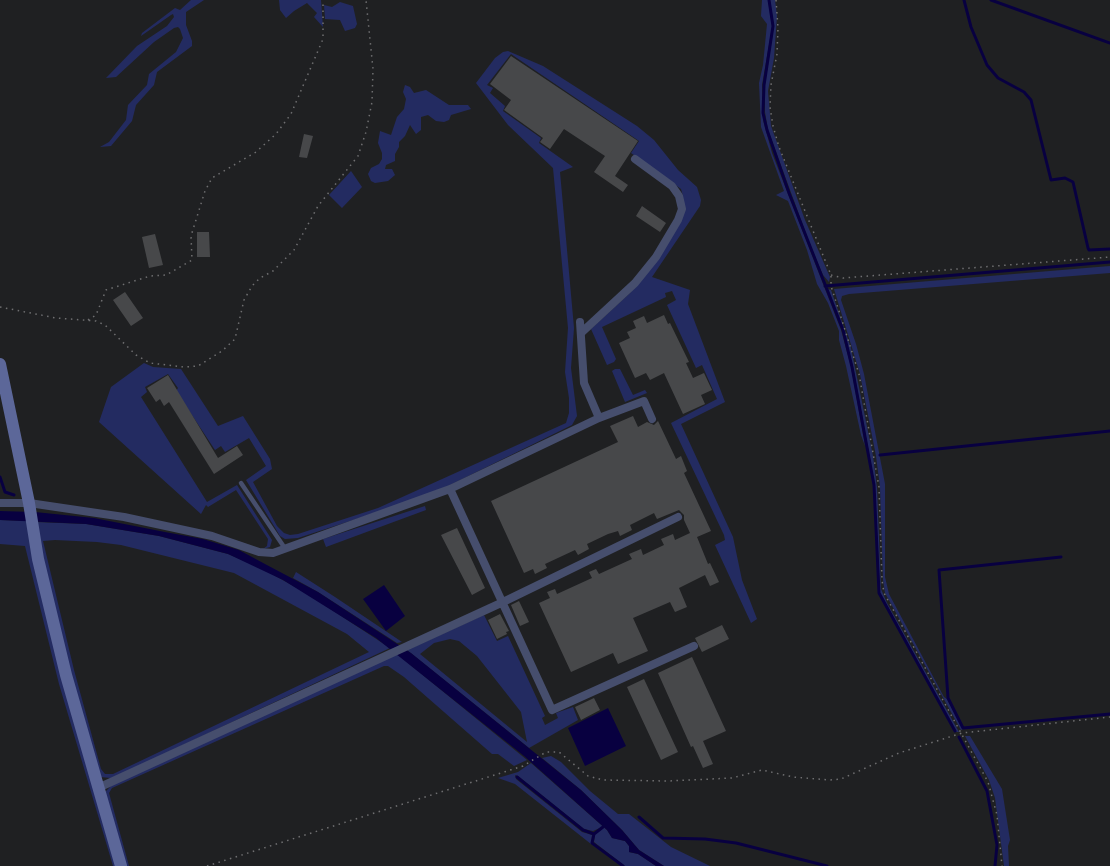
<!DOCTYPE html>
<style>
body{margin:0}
canvas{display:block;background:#1f2022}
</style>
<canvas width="1110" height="866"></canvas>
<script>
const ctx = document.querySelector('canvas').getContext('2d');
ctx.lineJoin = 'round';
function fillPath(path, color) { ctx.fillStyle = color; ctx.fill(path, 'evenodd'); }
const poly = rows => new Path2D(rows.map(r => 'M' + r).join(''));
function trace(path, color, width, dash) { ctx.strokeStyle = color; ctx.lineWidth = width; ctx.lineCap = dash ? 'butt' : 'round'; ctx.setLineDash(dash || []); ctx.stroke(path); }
fillPath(poly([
 [191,0,204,0,186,12,186,25,192,41,192,46,157,72,154,85,136,105,132,121,111,146,100,147,109,142,126,120,128,105,147,85,149,74,176,52,183,38,180,29,178,27,174,28,154,42,116,77,106,78,137,46,167,26,174,17,173,14,171,15,141,36,142,33,175,8,180,10],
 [279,0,321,0,323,27,314,17,317,13,307,3,294,11,286,18,280,10],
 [762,0,768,0,772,27,762,85,763,120,772,153,841,330,851,367,865,446,861,435,846,366,839,340,839,331,828,303,817,284,807,250,788,201,776,195,784,191,761,127,759,83,763,65,767,24,761,16],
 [770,0,775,0,777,16,774,58,768,91,771,126,805,220,830,277,829,282,823,275,811,247,768,130,765,112,765,85,774,26],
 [340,2,353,6,357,24,355,28,345,31,340,20,325,19,324,5,332,7],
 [508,51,543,66,637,126,654,140,678,170,697,187,701,200,700,206,652,277,690,290,688,304,725,402,681,424,733,537,742,580,757,619,751,623,715,545,725,540,724,535,671,423,717,399,702,365,696,368,667,305,676,300,672,291,665,293,666,297,602,327,616,359,614,362,607,365,591,329,630,293,679,225,683,196,681,189,631,153,639,141,511,54,487,85,493,88,490,93,505,106,503,111,541,138,539,143,573,167,560,172,574,328,571,368,577,416,572,425,446,487,384,510,298,538,285,539,280,536,246,480,266,466,249,438,225,452,221,446,215,450,176,391,178,388,168,374,145,387,147,392,141,397,207,502,237,485,272,540,270,547,263,549,267,546,268,539,236,490,208,507,206,505,201,514,99,422,111,387,144,363,153,367,181,369,218,426,243,416,270,459,272,469,253,482,277,526,284,533,290,535,298,534,378,508,566,423,569,413,569,398,565,372,568,328,553,168,508,125,476,83,495,58,503,52],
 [405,85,410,87,414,93,426,90,449,105,468,105,471,109,451,115,449,120,444,122,436,121,428,115,421,117,421,130,416,134,410,125,405,136,399,142,399,147,395,154,395,161,386,165,385,169,392,169,395,175,388,181,375,183,371,181,368,174,371,168,379,164,382,159,382,153,378,143,380,131,391,135,397,117,404,109,406,99,403,92],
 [351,171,362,187,342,208,329,195],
 [1110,266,1110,273,849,294,842,296,841,300,856,344,864,374,885,484,885,577,889,594,944,697,947,699,963,729,961,730,885,593,883,580,880,487,876,456,860,374,834,289],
 [828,289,831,290,851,348,873,456,877,488,881,589,887,603,959,732,956,732,880,593,875,485,853,366,843,329],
 [615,369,620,369,633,395,645,390,647,393,625,402,612,371],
 [425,506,426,510,326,547,323,539],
 [0,520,28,521,118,866,113,866,59,684,25,546,0,544],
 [35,522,86,524,159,536,228,554,261,568,306,593,390,648,117,776,111,778,100,777,67,673],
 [55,540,97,542,121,545,234,573,347,634,369,652,113,774,105,774,101,769,74,670,43,541],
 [296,572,335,597,402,642,397,643,318,592,293,578],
 [484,615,497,641,508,636,545,716,542,718,545,725,558,718,556,713,573,707,578,720,529,748,407,650],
 [450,639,459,641,477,656,521,712,527,742,420,654,434,643],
 [397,654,527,760,514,766,498,754,492,754,404,677,388,666,384,666,112,788,109,793,129,866,124,866,104,793,112,785],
 [965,736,970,736,1002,789,1010,840,1008,846,1009,866,1004,866,995,798,989,780],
 [551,756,561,762,590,791,618,814,629,814,671,847,710,866,664,866,639,850,622,830,581,790,542,758],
 [531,763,607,830,612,838,625,841,629,846,629,852,638,854,656,866,625,866,594,842,595,834,602,827,593,831,584,829,518,776,515,775,516,779,582,832,592,835,591,844,515,784,498,778,518,772]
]), '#232b61');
fillPath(poly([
 [0,511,35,512,94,518,165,532,203,539,239,550,265,564,318,592,411,653,581,790,622,830,639,850,664,866,656,866,638,854,629,852,629,846,625,841,612,838,607,830,524,756,376,638,283,580,228,554,159,536,86,524,0,520],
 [384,585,405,616,386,631,363,599],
 [608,708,626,746,585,766,568,728]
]), '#080040');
trace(poly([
 [769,0,773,26,764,85,763,113,767,130,789,193,843,330,852,367,874,485,879,593,955,731],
 [964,0,971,27,987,65,998,78,1024,92,1031,100,1051,180,1065,178,1073,182,1088,248,1089,250,1110,249],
 [991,0,1110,43],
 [825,286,1110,262],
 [880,455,1110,431],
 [0,477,5,492,14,495],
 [1061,557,939,570,948,698,963,728,1110,714],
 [959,737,987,791,997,845,995,866],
 [517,777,583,830,594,834,603,827],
 [639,817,663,838,705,839,736,843,827,866],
 [594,834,592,843,623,866]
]), '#080040', 3);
fillPath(poly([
 [511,56,638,141,615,176,628,185,623,192,594,172,605,156,564,129,550,149,540,142,543,138,504,110,511,100,490,84],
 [304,134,313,136,307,158,299,157],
 [642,206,666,223,660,232,636,216],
 [197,232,209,232,210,257,197,257],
 [155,234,163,265,149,268,142,237],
 [125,292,143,318,131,326,113,300],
 [664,315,668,324,670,323,689,362,686,363,693,378,704,373,712,390,701,395,705,404,683,414,664,373,650,380,646,373,635,378,619,343,630,338,627,332,636,328,633,321,644,316,647,323],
 [168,375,218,458,237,446,243,455,214,474,169,402,164,406,160,399,156,402,147,388],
 [633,416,638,427,647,422,654,425,658,421,676,459,681,456,687,471,684,473,711,531,697,537,708,564,710,563,719,582,710,586,705,575,679,588,687,607,675,612,670,602,633,618,648,651,618,664,613,653,571,672,539,603,550,598,547,592,555,589,557,594,592,578,589,572,596,569,599,574,632,559,629,554,641,549,643,555,664,545,661,539,673,534,675,540,690,533,684,520,684,515,679,510,657,519,654,513,630,525,632,530,620,536,618,531,608,534,587,544,589,549,578,555,575,550,545,564,547,568,535,574,533,569,524,573,491,501,618,442,610,426],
 [457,528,485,588,472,595,441,535],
 [519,601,529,622,520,626,511,605],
 [500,614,509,631,506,632,507,634,497,639,488,620],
 [722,625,729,639,702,652,695,638],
 [692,657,726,731,703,741,713,764,703,768,693,746,691,747,658,673],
 [644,679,678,752,661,760,627,687],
 [594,698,600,710,581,720,575,707]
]), '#47484a');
trace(poly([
 [776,0,778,28,777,54,771,85,770,107,773,126,779,147,831,275,831,286,859,374,879,487,882,580,884,593,988,782,997,815,1002,866],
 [831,275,843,278,1110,257],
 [0,307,56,318,96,321,105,325,136,355,150,363,184,367,198,366,222,351,235,339,244,300,252,286,260,278,273,271,294,250,318,206,358,156,366,132,372,102,373,69,366,0],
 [88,320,96,315,106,290,150,276,166,275,192,260,191,236,205,191,212,178,256,152,276,134,291,114,323,39,323,0],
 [207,866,523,766,546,752,559,752,588,776,603,780,668,781,732,778,762,770,793,777,829,780,841,779,899,753,962,733,1110,717]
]), '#6f6f71', 1.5, [1.5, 4.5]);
trace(poly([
 [241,483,284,547]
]), '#464e6d', 4.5);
trace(poly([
 [580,322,584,383,599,418],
 [581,333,635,283,656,257,678,220,682,209,679,196,672,186,635,159],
 [450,489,552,710,694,646],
 [0,503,29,503,124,517,212,536,259,552,273,553,450,489,599,418,644,401,652,419],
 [98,788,501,603,678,517]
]), '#464e6d', 8);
trace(poly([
 [0,364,29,503,38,559,66,675,121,866]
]), '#5c6799', 12);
</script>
